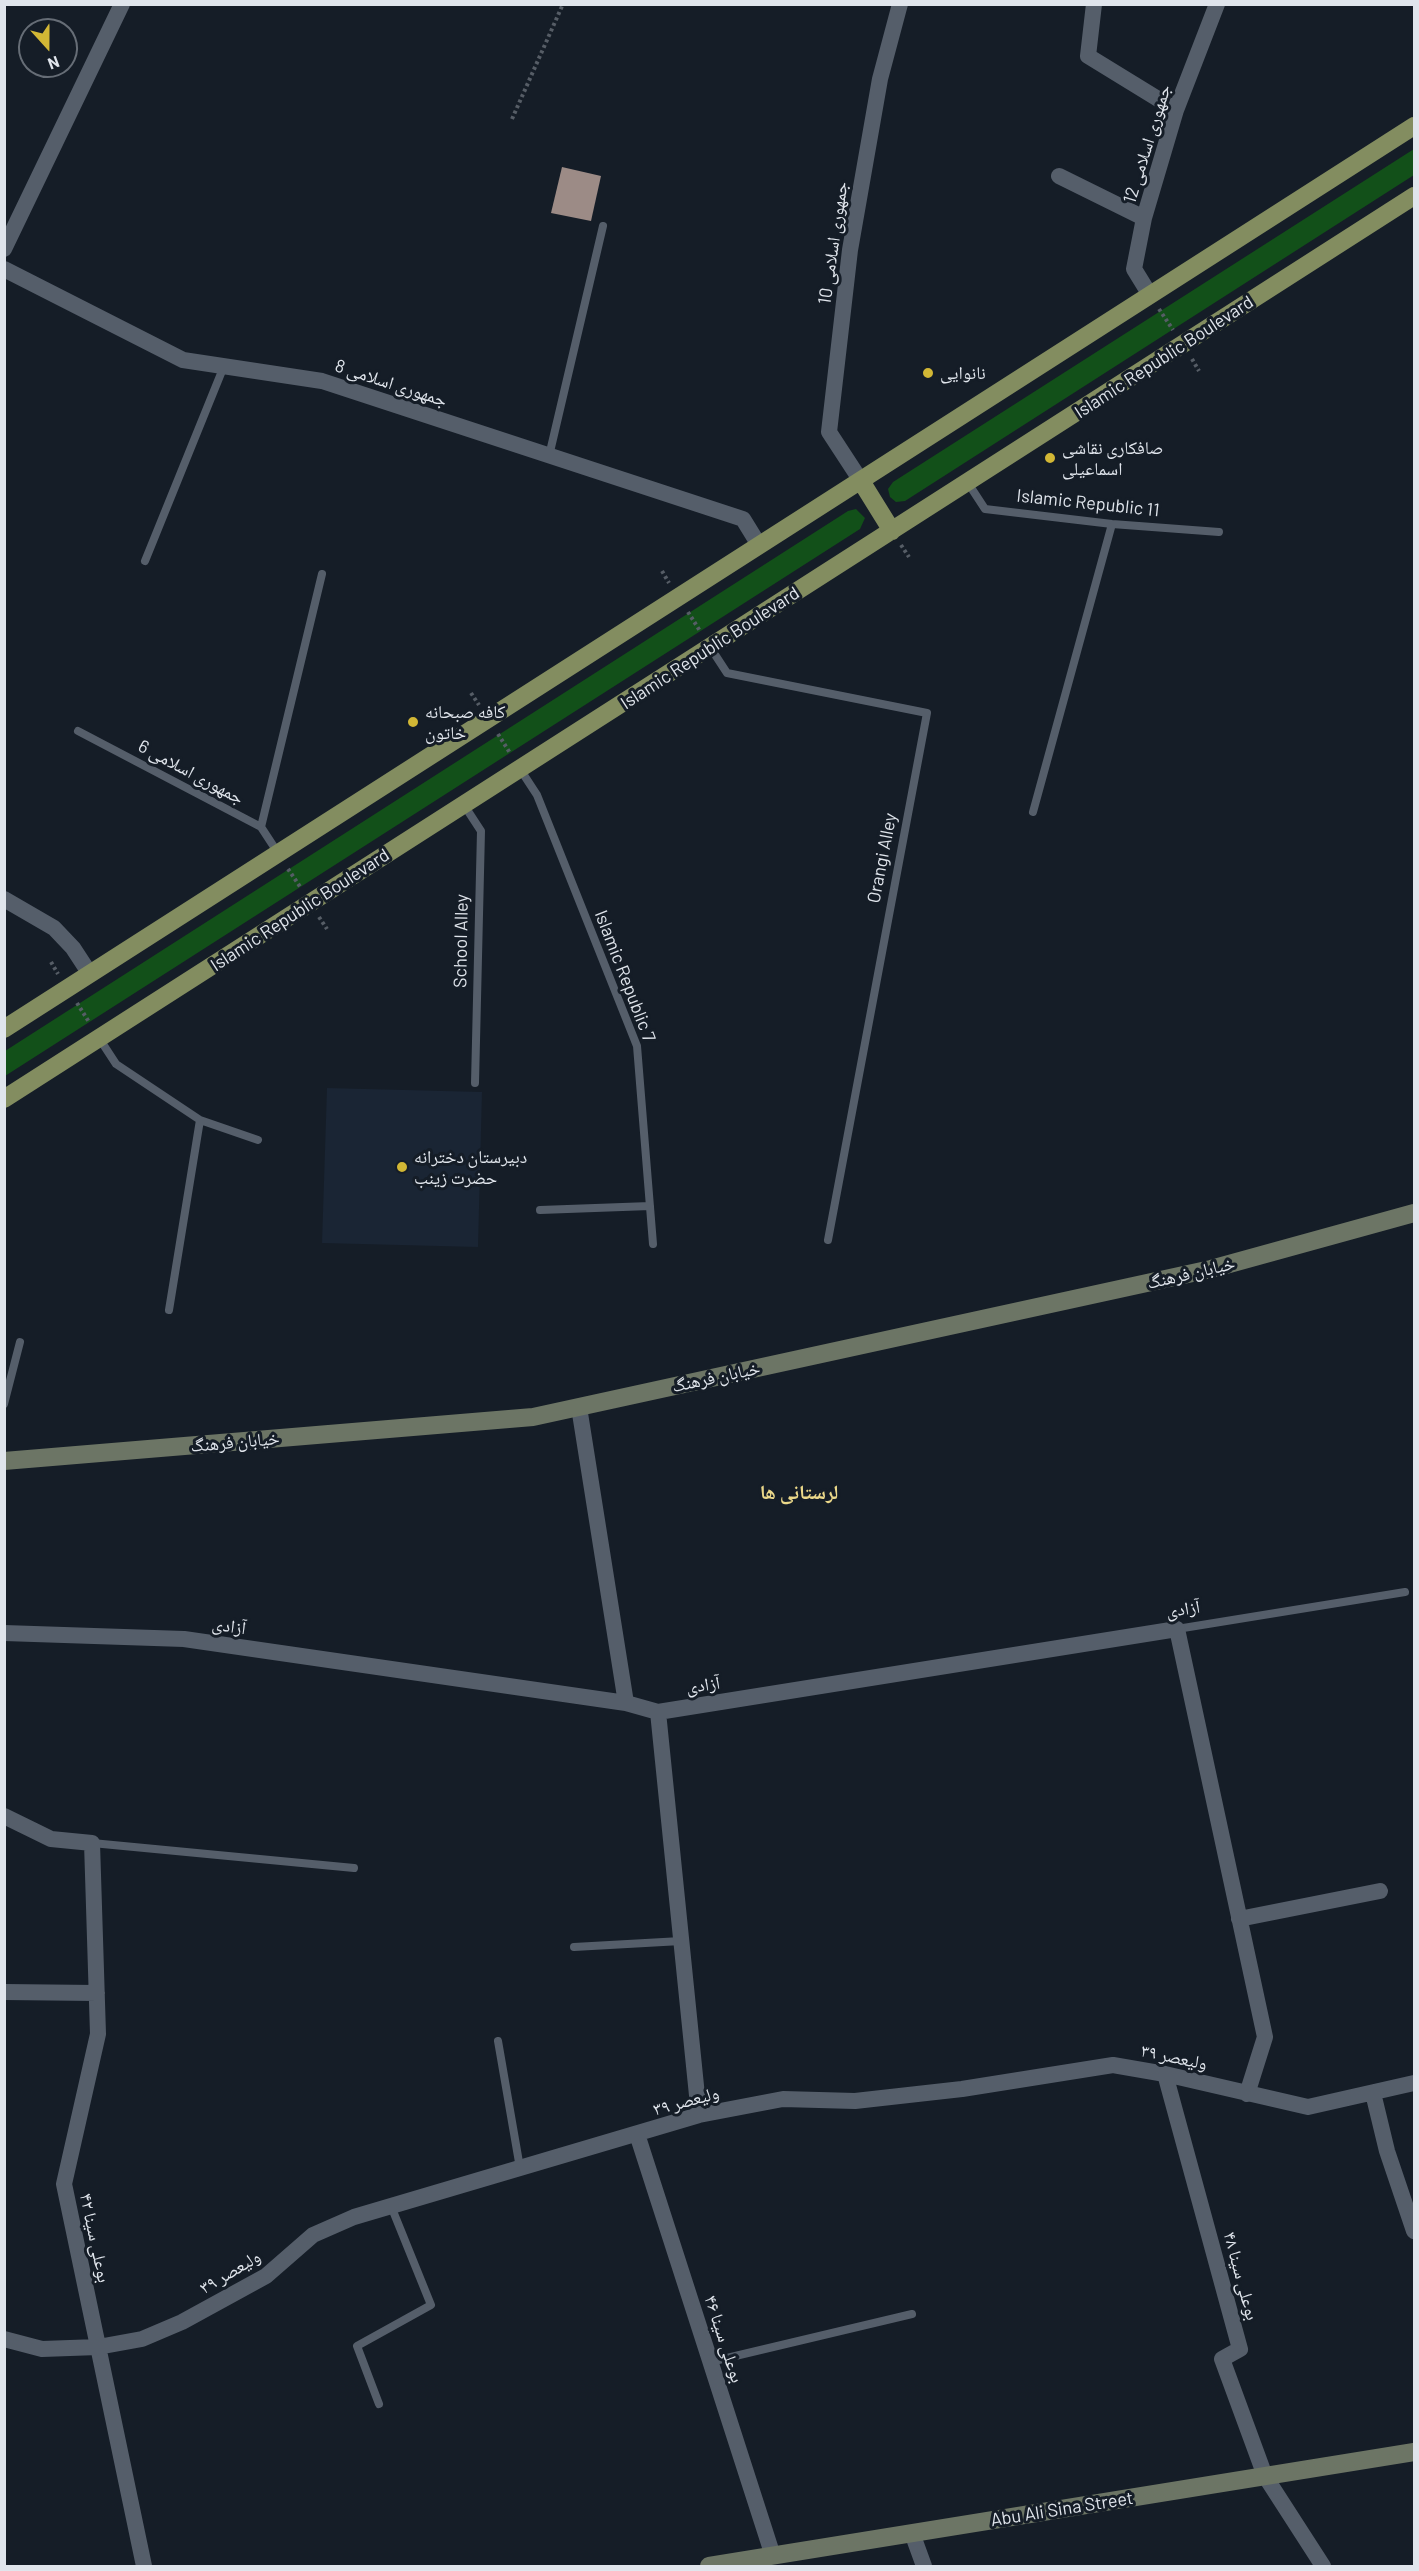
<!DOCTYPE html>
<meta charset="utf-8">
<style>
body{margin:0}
#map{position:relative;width:1419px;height:2571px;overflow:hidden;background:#151d27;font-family:Barlow,sans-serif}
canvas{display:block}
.frame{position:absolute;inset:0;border:6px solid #e0e5ec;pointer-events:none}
.north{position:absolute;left:18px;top:18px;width:60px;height:60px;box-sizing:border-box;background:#151d27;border:2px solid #666d76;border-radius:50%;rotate:159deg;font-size:16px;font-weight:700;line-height:24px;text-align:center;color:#e0e5ec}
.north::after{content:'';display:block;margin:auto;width:21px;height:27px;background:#d2b735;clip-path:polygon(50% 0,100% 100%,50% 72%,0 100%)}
</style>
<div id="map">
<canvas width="1419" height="2571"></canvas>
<div class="frame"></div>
<div class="north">N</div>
</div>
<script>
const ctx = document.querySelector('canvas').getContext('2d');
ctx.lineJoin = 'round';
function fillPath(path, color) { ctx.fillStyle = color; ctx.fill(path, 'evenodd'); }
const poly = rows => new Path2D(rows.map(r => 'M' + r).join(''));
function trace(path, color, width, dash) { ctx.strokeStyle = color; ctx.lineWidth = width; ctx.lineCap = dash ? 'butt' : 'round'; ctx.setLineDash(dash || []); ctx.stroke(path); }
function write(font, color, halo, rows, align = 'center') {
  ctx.font = font + ' Barlow,"Noto Naskh Arabic",sans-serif'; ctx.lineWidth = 6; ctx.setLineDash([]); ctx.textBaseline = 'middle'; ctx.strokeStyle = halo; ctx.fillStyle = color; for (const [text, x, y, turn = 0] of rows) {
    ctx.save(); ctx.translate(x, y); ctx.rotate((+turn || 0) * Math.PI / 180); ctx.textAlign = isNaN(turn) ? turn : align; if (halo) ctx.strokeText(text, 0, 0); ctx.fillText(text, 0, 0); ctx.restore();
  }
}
fillPath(poly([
 [327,1088,482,1092,478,1247,322,1243]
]), '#1a2534');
fillPath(poly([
 [1414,149,1414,175,905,501,896,502,890,497,888,489,893,482],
 [856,509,865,518,860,529,5,1076,5,1051,848,511]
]), '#125019');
fillPath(poly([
 [562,167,601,176,591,221,551,213]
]), '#9c8b86');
trace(poly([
 [512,119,563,4],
 [1159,309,1173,330],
 [1192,359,1199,371],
 [901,545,909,557],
 [662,571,669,583],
 [688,612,700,631],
 [471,693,479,705],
 [498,734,510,753],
 [288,869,301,888],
 [319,917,327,929],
 [51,962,58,974],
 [77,1003,89,1022]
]), '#565d66', 4, [3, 3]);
trace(poly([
 [549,456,603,226],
 [968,483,985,509,1112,524,1219,532],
 [145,561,224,366],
 [710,647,727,673,927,713,828,1240],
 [78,731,261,827,278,853],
 [520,769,537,795,637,1046,653,1244],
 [464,805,481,831,475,1083],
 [1033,812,1112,524],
 [261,827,322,574],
 [99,1038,116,1064,200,1120,258,1140],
 [540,1210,650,1206],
 [169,1310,200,1120],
 [4,1404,20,1342],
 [1177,1629,1405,1592],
 [92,1843,354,1868],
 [574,1947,681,1941],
 [498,2041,520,2168],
 [710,2362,912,2314],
 [379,2404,357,2346,431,2305,391,2206]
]), '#555e6a', 8);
trace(poly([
 [1094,4,1088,56,1176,110],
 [1059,176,1144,218],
 [4,249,122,4],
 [4,269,183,360,322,381,743,519,759,545],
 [1150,295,1134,269,1144,218,1176,110,1217,4],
 [861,481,829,432,850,250,880,79,900,4],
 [4,899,54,928,73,948,90,974],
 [579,1407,626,1703],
 [4,1633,184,1639,626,1703,658,1712,1177,1629,1265,2037,1247,2094],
 [658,1712,699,2115],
 [4,1816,51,1839,92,1843,98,2034,64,2184,144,2566],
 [1239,1919,1380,1891],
 [4,1992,97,1993],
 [1165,2074,1240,2349,1222,2359,1265,2476,1323,2566],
 [1373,2093,1387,2151,1414,2231],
 [637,2134,773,2556],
 [4,2339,42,2349,98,2347,142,2339,182,2322,266,2276,313,2235,354,2217,699,2115,783,2099,855,2101,962,2089,1113,2065,1165,2074,1308,2107,1414,2083],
 [912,2533,924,2566]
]), '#555e6a', 16);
trace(poly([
 [4,1461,533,1417,1211,1269,1414,1213],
 [709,2566,1414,2452]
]), '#6c7565', 18);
trace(poly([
 [861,481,892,531],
 [4,1029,1414,126],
 [4,1099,1414,196]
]), '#838d60', 18);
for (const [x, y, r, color] of [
 [928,373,6,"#d2b735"],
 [1050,458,6,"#d2b735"],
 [413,722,6,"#d2b735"],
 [402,1167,6,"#d2b735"]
]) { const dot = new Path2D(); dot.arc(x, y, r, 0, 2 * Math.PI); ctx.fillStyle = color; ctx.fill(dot); trace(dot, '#151d27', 2); }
write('18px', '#e0e5ec', '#151d27', [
 ["جمهوری اسلامی 12",1147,144,-73],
 ["جمهوری اسلامی 10",833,243,-82],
 ["Islamic Republic Boulevard",1164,357,-33],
 ["جمهوری اسلامی 8",391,383,18],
 ["Islamic Republic 11",1088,503,6],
 ["Islamic Republic Boulevard",710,648,-33],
 ["جمهوری اسلامی 6",191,772,28],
 ["Orangi Alley",882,858,-79],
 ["Islamic Republic Boulevard",300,910,-33],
 ["School Alley",461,941,-89],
 ["Islamic Republic 7",625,976,69],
 ["خیابان فرهنگ",1191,1273,-13],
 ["خیابان فرهنگ",716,1377,-12],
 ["خیابان فرهنگ",235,1442,-5],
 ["آزادی",1183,1609,-9],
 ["آزادی",229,1626,8],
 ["آزادی",703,1685,-9],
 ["ولیعصر ۳۹",1174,2057,12],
 ["ولیعصر ۳۹",686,2101,-15],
 ["بوعلی سینا ۴۲",95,2238,78],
 ["ولیعصر ۳۹",230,2272,-31],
 ["بوعلی سینا ۴۸",1241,2276,75],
 ["بوعلی سینا ۴۶",724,2339,72],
 ["Abu Ali Sina Street",1062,2509,-9]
]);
write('18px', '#e0e5ec', '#151d27', [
 ["نانوایی",940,373],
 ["صافکاری نقاشی",1062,448],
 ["اسماعیلی",1062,469],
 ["کافه صبحانه",425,712],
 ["خاتون",425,733],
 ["دبیرستان دخترانه",414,1157],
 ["حضرت زینب",414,1178]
], 'left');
write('bold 20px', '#ebd88a', '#151d27', [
 ["لرستانی ها",799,1492]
]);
</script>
